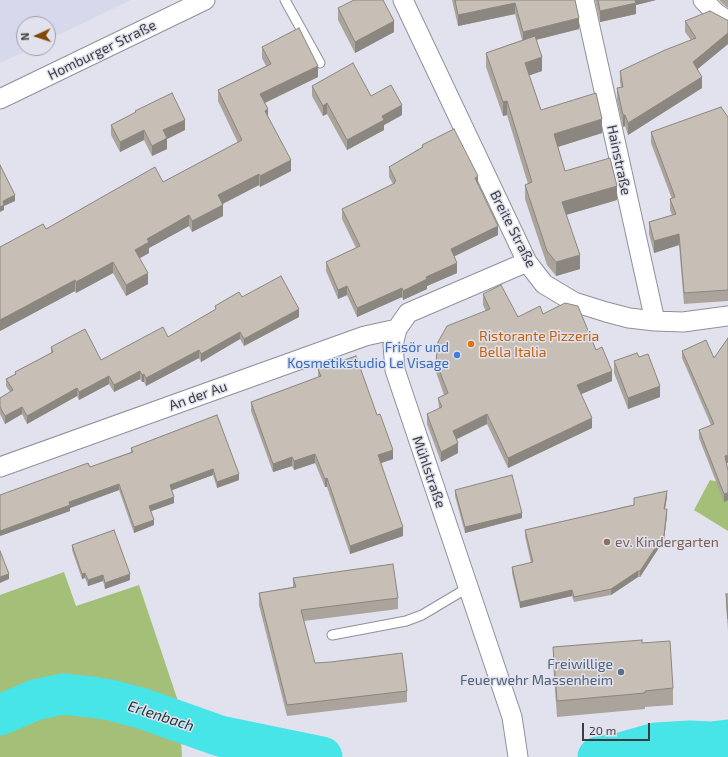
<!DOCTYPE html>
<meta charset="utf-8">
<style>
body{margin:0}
#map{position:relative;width:728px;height:757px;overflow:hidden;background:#e1e2ee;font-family:"Exo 2",sans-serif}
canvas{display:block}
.north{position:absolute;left:16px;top:16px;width:40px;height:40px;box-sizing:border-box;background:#e1e2ee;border:1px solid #9fa0a9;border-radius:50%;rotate:267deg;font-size:11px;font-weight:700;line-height:16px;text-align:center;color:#3c3d41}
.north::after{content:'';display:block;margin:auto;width:14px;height:18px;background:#824800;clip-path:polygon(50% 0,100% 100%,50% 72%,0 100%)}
.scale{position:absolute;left:582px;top:723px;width:68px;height:18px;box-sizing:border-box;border:2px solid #3c3d41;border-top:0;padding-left:5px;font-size:12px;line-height:14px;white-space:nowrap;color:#3c3d41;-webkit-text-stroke:3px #e1e2ee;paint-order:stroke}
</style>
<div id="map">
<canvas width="728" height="757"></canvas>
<div class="north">N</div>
<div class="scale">20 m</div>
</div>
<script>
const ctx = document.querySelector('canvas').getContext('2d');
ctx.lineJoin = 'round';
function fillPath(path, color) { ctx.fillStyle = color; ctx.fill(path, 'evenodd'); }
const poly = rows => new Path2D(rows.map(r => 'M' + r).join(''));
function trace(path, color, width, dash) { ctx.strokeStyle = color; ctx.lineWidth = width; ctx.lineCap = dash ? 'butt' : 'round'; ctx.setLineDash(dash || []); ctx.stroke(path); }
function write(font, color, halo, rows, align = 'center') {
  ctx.font = font + ' "Exo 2",sans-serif'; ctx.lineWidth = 3; ctx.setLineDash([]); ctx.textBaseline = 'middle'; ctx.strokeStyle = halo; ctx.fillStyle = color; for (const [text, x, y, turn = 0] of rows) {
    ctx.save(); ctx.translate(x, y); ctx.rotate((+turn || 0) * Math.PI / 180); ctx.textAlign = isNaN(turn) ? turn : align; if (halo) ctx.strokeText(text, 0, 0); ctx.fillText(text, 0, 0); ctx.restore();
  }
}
fillPath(poly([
 [0,0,131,0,48,40,48,24,24,24,24,48,32,48,0,63]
]), '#d6d8eb');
fillPath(poly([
 [710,480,728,484,728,531,694,510],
 [64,572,76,606,139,585,179,704,182,757,0,757,0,595]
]), '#a4bf78');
trace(poly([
 [0,715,35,700,63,694,91,697,110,700,141,708,220,736,322,757],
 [598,757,621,753,656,743,690,741,711,742,728,740]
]), '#47e4e8', 41);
const service = poly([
 [285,0,320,63],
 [332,635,406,621,422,615,469,587]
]);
const minor = poly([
 [403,0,527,262,544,284,574,302,606,312,629,318,655,321,683,322,728,316],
 [584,0,655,321],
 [703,0,716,13,728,21],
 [0,99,205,0],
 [0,467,365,336,397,329],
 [518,757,512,717,395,370,393,345,397,329,408,313,527,262]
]);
trace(service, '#8f909b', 11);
trace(minor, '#8f909b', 21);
trace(service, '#fff', 9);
trace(minor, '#fff', 19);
fillPath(poly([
 [452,0,575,0,579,29,536,40,542,71,529,75,541,110,602,133,558,147,565,171,617,200,566,215,580,269,556,276,547,265,525,199,525,185,528,184,507,115,503,116,486,67,486,53,522,40,515,14,458,26],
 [595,0,656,0,636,5,636,14,600,22],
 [719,0,728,0,728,8,723,4],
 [338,8,394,32,355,53,338,20],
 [728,20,728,44,697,69,702,88,628,135,625,126,623,127,617,100,617,88,621,87,620,82,620,71,691,40,685,32,685,21],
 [262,47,318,77,265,103,268,116,291,171,260,187,259,185,223,204,223,216,192,232,189,226,149,248,149,253,139,258,148,284,126,296,113,273,76,293,75,291,0,331,0,247,163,182,238,143,218,101,218,90,266,66,262,58],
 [312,86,371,96,402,115,384,125,384,130,347,150,327,114,323,116,312,96],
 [135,111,185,130,167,139,167,149,152,156,144,140,120,152,111,135,111,125,135,113],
 [728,117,728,301,684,304,679,245,654,253,649,234,649,222,672,215,670,210,670,199,672,199,651,143,651,132],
 [422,145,478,184,498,235,454,256,457,273,427,286,427,289,403,300,402,297,357,317,347,295,338,299,326,271,326,262,356,248,342,219,342,209,393,184,389,177,389,167,422,147],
 [483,294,518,317,543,314,596,350,612,381,581,394,592,428,508,468,487,424,457,439,458,453,441,462,427,424,427,414,439,409,438,398,444,395,436,372,436,362,486,311,483,305],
 [242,297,299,317,244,346,240,339,201,362,199,358,146,386,144,382,142,382,140,379,114,392,109,384,79,400,77,396,27,424,22,414,5,424,0,414,0,398,10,392,6,386,6,379,15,374,15,372,51,353,51,347,101,360,168,337,215,310,215,306],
 [706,340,728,463,727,463,728,471,728,500,724,502,699,438,699,430,711,425,682,358,682,351],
 [614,361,660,397,628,409,614,373],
 [318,369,393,459,381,463,403,536,350,554,327,487,325,487,315,463,294,470,292,466,273,472,251,411,251,402,318,377],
 [217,415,239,480,217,488,213,475,171,490,174,503,151,511,154,525,134,533,119,490,70,508,70,511,0,536,90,467,131,452,131,448],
 [455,490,522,518,465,533,455,496],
 [667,497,665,509,667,515,664,540,640,577,638,577,611,595,574,602,572,596,520,608,512,573,512,567,531,563,525,536,525,530],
 [72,545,130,580,105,589,103,581,88,586,85,578,82,579,72,550],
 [293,578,398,598,398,609,304,621,315,663,407,691,407,702,287,716,259,605,259,593,293,587],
 [726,594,728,594,728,630,726,605],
 [642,643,673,688,673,705,645,707,645,709,557,717,553,663,553,647]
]), '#aba49c');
fillPath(poly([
 [634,0,656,0,636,5,636,14,600,22,600,11],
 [515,3,515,14,458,26,458,15],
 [579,18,579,29,523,43,523,32],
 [394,21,394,32,355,53,355,42],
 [728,33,728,44,693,73,693,62],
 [542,57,542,71,525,77,525,63],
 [318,66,318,77,260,105,260,94],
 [702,77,702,88,628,135,628,123],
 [507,101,507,115,503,116,503,102],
 [327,103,327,114,323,116,323,106],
 [402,105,402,115,384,125,384,130,347,150,347,140,382,116],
 [268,109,268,120,265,111],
 [623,115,625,115,625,126,623,127],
 [602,119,602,133,554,148,554,134],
 [185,120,185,130,167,139,167,149,152,156,152,146,163,130],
 [144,130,144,140,120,152,120,142],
 [291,160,291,171,260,187,260,176],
 [259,174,259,185,218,206,218,195],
 [478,176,478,186,475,178],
 [617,186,617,200,562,216,562,202],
 [15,195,15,201,4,206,4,210,0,212,0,207,3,201],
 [223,205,223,216,192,232,192,221],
 [189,215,189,226,149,248,149,253,135,261,135,250,147,239],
 [498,226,498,235,451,258,451,249],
 [679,234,679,245,654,253,654,241],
 [580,255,580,269,556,276,556,262],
 [113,262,113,273,76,293,76,282],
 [457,263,457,273,427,286,427,289,403,300,403,291,426,277],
 [148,273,148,284,126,296,126,285],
 [75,280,75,291,0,331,0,320],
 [347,286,347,295,338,299,338,290],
 [402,288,402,297,357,317,357,308],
 [299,309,299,317,244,346,244,339],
 [240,332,240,339,201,362,201,354],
 [199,350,199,358,146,386,146,378],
 [140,371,140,379,114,392,114,385],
 [612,371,612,381,577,396,577,385],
 [144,374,144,382,142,382,142,375],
 [109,376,109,384,79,400,79,392],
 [660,386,660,397,628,409,628,398],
 [77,388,77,396,27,424,27,416],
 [22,407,22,414,5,424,5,416],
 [487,414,487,424,453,441,453,431],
 [592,418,592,428,508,468,508,458],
 [458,443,458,453,441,462,441,452],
 [393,450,393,459,378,464,378,455],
 [315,454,315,463,294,470,294,461],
 [728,455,728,463,725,464,725,456],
 [292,457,292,466,273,472,273,464],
 [213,469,213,475,170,491,170,485],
 [239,474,239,480,217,488,217,482],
 [327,478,327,487,325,487,325,479],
 [119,484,119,490,70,508,70,511,0,536,0,531,69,502],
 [667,491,667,497,664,514,664,509],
 [728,493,728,500,724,502,724,494],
 [174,497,174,503,149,512,149,506],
 [667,509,667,515,664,540,640,577,640,571],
 [522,513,522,518,465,533,465,527],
 [154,520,154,525,134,533,134,527],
 [403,527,403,536,350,554,350,546],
 [638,571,638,577,611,595,611,589],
 [85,573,85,578,82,579,82,574],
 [9,574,9,579,0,583,0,577],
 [130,574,130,580,105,589,105,583],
 [103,575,103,581,88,586,88,580],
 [572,590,572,596,520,608,520,602]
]), '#8b867f');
const building = poly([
 [354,0,383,0,394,21,355,42,338,8,354,0],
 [455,0,575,0,579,18,523,32,515,3,458,15,455,0],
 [598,0,635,0,636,3,600,11,598,0],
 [710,11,727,20,728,20,728,33,693,62,702,77,628,123,625,115,623,115,617,88,623,87,620,71,665,50,696,38,685,21,710,11],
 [299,28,318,66,260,94,268,109,265,111,291,160,260,176,259,174,218,195,223,205,192,221,189,215,147,239,149,242,135,250,148,273,126,285,113,262,76,282,75,280,0,320,0,247,43,224,46,229,155,167,163,182,242,140,218,90,271,64,262,47,299,28],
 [535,36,542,57,525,63,541,110,596,93,602,119,554,134,565,171,610,158,617,186,562,202,580,255,556,262,547,251,525,185,532,182,507,101,503,102,486,53,535,36],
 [353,63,371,96,391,85,402,105,382,116,384,120,347,140,327,103,323,106,312,86,353,63],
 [172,93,185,120,163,130,167,138,152,146,144,130,120,142,111,125,136,112,135,111,172,93],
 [721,107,728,117,728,290,684,293,679,234,654,241,649,222,676,214,670,199,675,197,651,132,721,107],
 [454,129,478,176,475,178,498,226,451,249,457,263,426,277,427,279,403,291,402,288,357,308,347,286,338,290,326,262,360,246,342,209,395,183,394,182,396,181,389,167,423,147,422,145,454,129],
 [0,165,15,195,3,201,4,205,0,207,0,165],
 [281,276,299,309,244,339,240,332,201,354,199,350,146,378,144,374,142,375,140,371,114,385,109,376,79,392,77,388,27,416,22,407,5,416,0,407,0,398,13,390,6,379,16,374,15,372,53,352,51,347,85,329,101,360,163,327,168,337,216,309,215,306,239,292,242,297,281,276],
 [501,285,518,317,540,306,543,314,565,303,578,306,596,350,602,347,612,371,577,385,592,418,508,458,487,414,453,431,458,443,441,452,427,414,442,407,438,398,448,393,436,362,438,342,447,326,490,309,483,294,501,285],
 [728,338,728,455,725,456,728,471,728,493,724,494,699,430,714,424,682,351,706,340,714,358,728,338],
 [637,353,639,357,648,354,660,386,628,398,614,361,637,353],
 [356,356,377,415,380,414,393,450,378,455,403,527,350,546,327,478,325,479,315,454,294,461,292,457,273,464,251,402,321,376,318,369,356,356],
 [217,415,239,474,217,482,213,469,170,485,174,497,149,506,154,520,134,527,119,484,69,502,70,505,0,531,0,495,88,463,90,467,133,452,131,448,217,415],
 [512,475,522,513,465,527,455,490,512,475],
 [667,491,664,509,667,509,664,535,640,571,638,571,611,589,574,597,572,590,520,602,512,567,533,562,525,530,634,505,634,498,667,491],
 [114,530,130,574,105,583,103,575,88,580,85,573,82,574,72,545,114,530],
 [0,551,9,574,0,577,0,551],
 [393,564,398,598,301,610,315,663,331,662,402,653,407,691,287,705,259,593,296,587,293,578,393,564],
 [726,594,728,594,728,619,726,594],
 [642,640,642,643,670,641,673,688,645,691,645,693,557,701,553,647,642,640]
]);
fillPath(building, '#c7bfb5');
trace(building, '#8b867f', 1);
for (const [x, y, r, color] of [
 [471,344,4,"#e8710a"],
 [457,355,4,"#3f7fe0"],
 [607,542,4,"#8d6e63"],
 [621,672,4,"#5c6f8a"]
]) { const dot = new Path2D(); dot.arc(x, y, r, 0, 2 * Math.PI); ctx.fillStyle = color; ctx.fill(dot); trace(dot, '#e1e2ee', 1.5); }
write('14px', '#3c3d41', '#e1e2ee', [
 ["Homburger Straße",102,50,-26],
 ["Hainstraße",619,160,78],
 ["Breite Straße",513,229,63],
 ["An der Au",198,396,-20],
 ["Mühlstraße",429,472,71]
]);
write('14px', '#c56008', '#e1e2ee', [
 ["Ristorante Pizzeria",479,336],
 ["Bella Italia",479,352]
], 'left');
write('14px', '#366cbe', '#e1e2ee', [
 ["Frisör und",449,347],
 ["Kosmetikstudio Le Visage",449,363]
], 'right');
write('14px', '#785e54', '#e1e2ee', [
 ["ev. Kindergarten",615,542]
], 'left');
write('14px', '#4e5e75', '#e1e2ee', [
 ["Freiwillige",613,664],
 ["Feuerwehr Massenheim",613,680]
], 'right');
write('italic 15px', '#1b3535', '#e1e2ee', [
 ["Erlenbach",161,716,18]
]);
</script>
